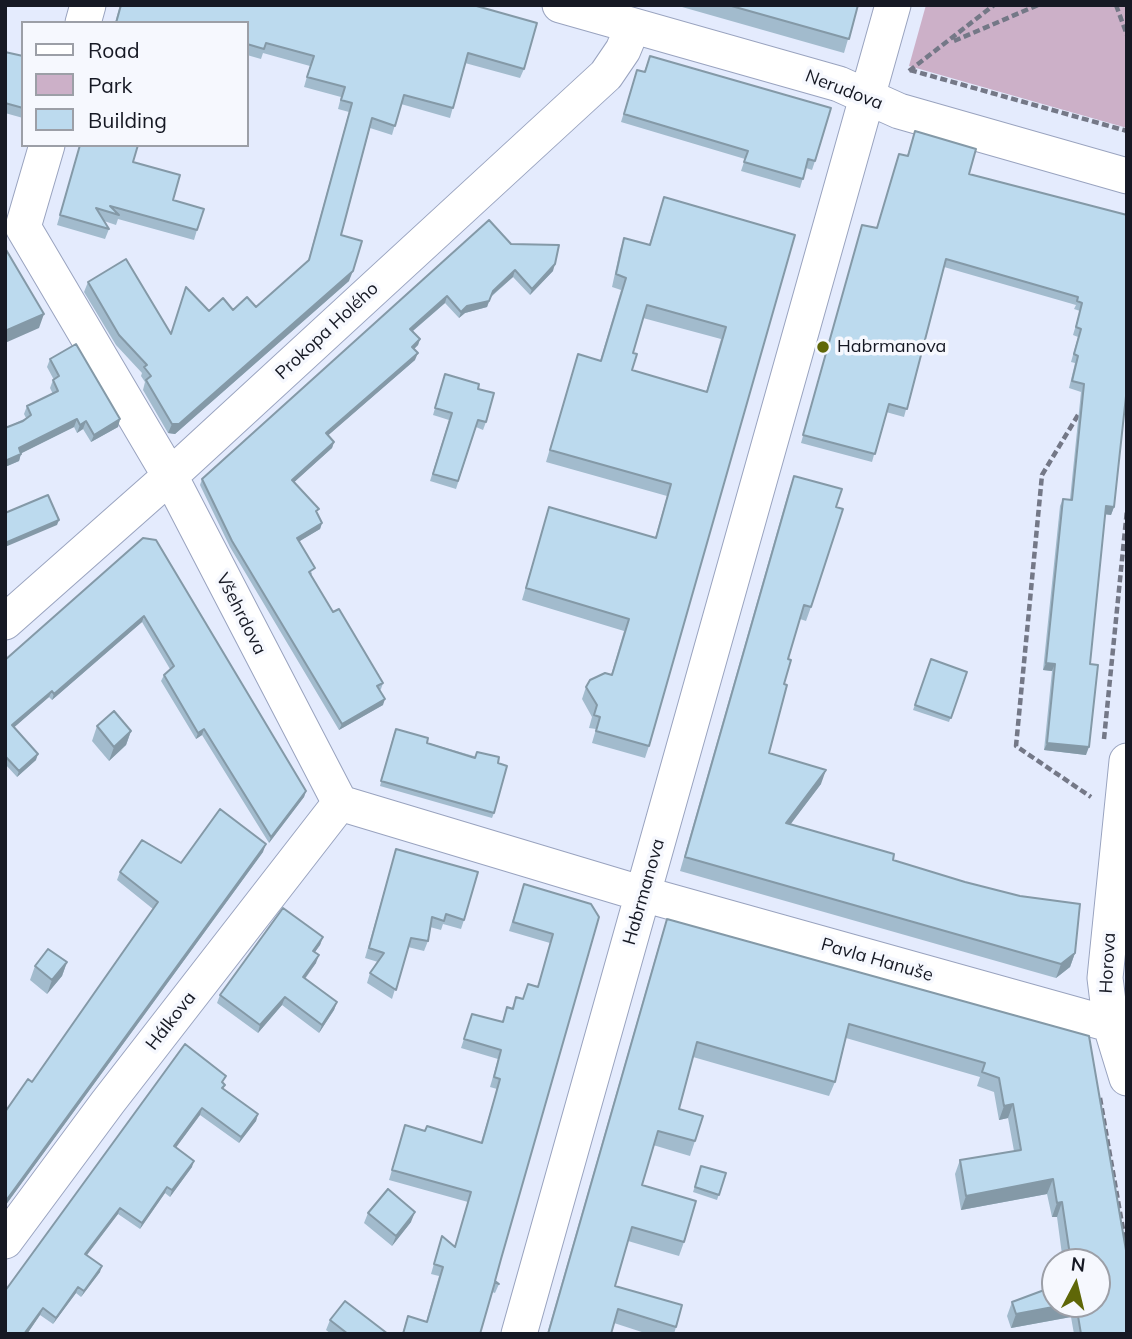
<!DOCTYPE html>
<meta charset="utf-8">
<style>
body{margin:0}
#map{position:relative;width:1132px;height:1339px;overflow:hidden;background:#e4ebfd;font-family:Mulish,sans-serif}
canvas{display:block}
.frame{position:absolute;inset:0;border:7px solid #161924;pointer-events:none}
.legend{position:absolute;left:21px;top:21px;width:228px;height:126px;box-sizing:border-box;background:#f6f8fe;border:2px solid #9c9fa7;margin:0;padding:9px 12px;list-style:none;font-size:21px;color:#161924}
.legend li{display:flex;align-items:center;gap:14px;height:35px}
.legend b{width:35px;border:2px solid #9c9fa7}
.north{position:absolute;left:1041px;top:1248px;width:70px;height:70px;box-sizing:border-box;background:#f6f8fe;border:2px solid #9c9fa7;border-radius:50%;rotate:7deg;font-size:19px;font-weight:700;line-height:28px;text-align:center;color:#161924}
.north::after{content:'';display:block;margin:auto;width:24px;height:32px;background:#5f6708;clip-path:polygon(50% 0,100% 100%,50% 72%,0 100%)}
</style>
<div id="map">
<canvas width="1132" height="1339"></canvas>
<div class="frame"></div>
<ul class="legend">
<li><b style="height:9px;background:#fff"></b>Road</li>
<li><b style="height:19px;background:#ccb0c8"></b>Park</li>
<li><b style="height:19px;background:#bcdaee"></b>Building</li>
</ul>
<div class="north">N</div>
</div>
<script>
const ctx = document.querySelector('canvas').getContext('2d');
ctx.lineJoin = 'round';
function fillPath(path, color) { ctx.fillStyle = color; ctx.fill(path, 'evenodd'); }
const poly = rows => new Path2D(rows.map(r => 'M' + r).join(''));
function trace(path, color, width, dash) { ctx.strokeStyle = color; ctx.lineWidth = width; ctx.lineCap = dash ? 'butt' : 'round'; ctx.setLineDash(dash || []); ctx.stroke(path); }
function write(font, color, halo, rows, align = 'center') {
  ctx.font = font + ' Mulish,sans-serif'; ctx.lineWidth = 7; ctx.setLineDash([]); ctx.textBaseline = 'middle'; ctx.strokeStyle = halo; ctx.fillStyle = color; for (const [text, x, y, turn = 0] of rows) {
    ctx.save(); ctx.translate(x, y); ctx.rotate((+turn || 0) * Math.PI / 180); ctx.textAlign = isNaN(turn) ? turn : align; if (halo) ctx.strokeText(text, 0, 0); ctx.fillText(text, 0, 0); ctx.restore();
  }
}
fillPath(poly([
 [926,5,1127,5,1127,128,909,66]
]), '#ccb0c8');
const minor = poly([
 [560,5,839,84,899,111,1127,176],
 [83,23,88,5],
 [47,145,23,227,170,476,340,803,643,894,1127,1029],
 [5,622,170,476,606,75,623,50,633,26],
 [1127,761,1105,978,1111,1026,1127,1078],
 [5,1241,108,1102,340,803],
 [519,1334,893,5]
]);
trace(minor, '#99a3bf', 37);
trace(poly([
 [1116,5,1127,35],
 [954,41,1038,5],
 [910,70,1127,131],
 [909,71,994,5],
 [1078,415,1042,475,1016,746,1091,797],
 [1104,739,1127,510],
 [1100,1098,1127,1252]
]), '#747887', 4.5, [7, 3.5]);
trace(minor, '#fff', 35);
fillPath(poly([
 [120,5,473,5,524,69,520,78,465,63,450,118,401,104,392,135,370,128,341,235,349,281,175,434,168,433,143,390,145,382,141,376,142,373,116,345,84,292,88,282,170,334,209,311,256,307,308,261,349,112,338,109,341,97,304,87,310,66,263,53,261,59,247,55,247,23,115,23],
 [675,5,858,5,844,53],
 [5,52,23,56,23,118,5,113],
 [650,56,815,161,812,170,806,168,800,188,741,171,745,159,621,122,637,70,644,72],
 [915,131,969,174,1127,215,1127,405,1125,405,1114,507,1111,515,1105,514,1090,664,1086,755,1044,750,1052,671,1043,670,1060,506,1063,499,1070,499,1081,392,1069,388,1075,363,1071,362,1078,337,1073,335,1080,311,1074,309,1076,305,944,267,904,417,886,412,872,462,801,443,862,225,877,228,899,154,907,156],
 [80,145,138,145,133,162,173,200,197,230,194,240,118,219,116,225,104,221,109,229,105,239,57,225],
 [664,197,795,235,649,746,645,758,592,743,596,729,589,728,592,717,582,699,586,687,611,675,624,631,522,600,549,507,655,538,667,496,546,462,578,354,600,361,621,290,612,287,620,250,624,238,649,245],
 [643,318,721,339,706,392,632,370,633,353],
 [511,244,553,271,530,295,513,277,491,297,487,307,465,313,459,318,445,303,413,331,420,339,418,345,414,349,415,360,328,435,334,442,332,448,294,482,317,515,322,523,320,529,299,541,312,574,311,575,333,612,383,683,381,689,380,690,383,705,339,730,230,547,200,485,202,479],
 [50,359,120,419,118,427,91,442,83,429,77,433,74,427,21,453,19,461,5,467,5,428,26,418,24,414,27,406,53,394,50,388,53,380,54,380,47,367],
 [445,374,478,389,486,422,483,430,476,427,456,489,430,481,449,420,433,415],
 [794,476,811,607,806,621,800,619,788,659,784,684,769,753,821,784,790,824,893,860,1075,953,1070,967,1056,978,680,871,789,490],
 [143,538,306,791,304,797,269,843,202,735,196,739,161,681,164,675,170,669,142,622,52,700,49,697,14,727,36,760,17,777,5,764,5,660],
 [931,659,967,672,949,722,913,710],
 [97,726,131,731,126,745,109,761,92,741],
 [394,733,498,763,494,813,492,818,380,786],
 [396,849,464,920,461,929,443,924,441,930,430,927,428,941,424,951,408,947,392,999,367,983,370,973,378,962,365,958],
 [263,852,5,1206,5,1112,32,1082,153,909,117,880,120,872],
 [524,884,591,904,495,1281,499,1284,495,1293,492,1292,480,1334,402,1334,408,1316,426,1322,439,1276,431,1274,439,1246,442,1236,455,1247,468,1202,389,1180,405,1125,425,1131,481,1142,497,1089,490,1087,498,1059,461,1048,472,1014,502,1022,507,1007,512,1008,516,997,523,999,528,984,538,986,550,943,509,931],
 [667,919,1089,1036,1127,1334,1074,1334,1071,1317,1011,1328,1007,1316,1012,1302,1055,1304,1097,1304,1097,1262,1063,1262,1057,1217,1052,1217,1047,1194,961,1210,955,1174,960,1160,1014,1151,1008,1118,999,1120,994,1092,977,1086,980,1077,846,1038,835,1082,829,1096,693,1057,679,1109,695,1141,690,1156,653,1145,642,1185,684,1242,679,1256,628,1241,615,1286,676,1327,674,1334,648,1334,614,1323,611,1334,547,1334,662,934],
 [323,937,320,945,315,952,316,963,305,979,337,1002,334,1010,319,1033,282,1005,258,1033,217,1003,220,995],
 [67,962,62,976,47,994,30,980,35,966],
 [223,1083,224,1089,258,1114,256,1121,239,1143,200,1115,176,1147,192,1167,170,1197,165,1193,140,1229,118,1214,87,1255,100,1272,81,1297,76,1293,53,1324,40,1315,27,1334,5,1334],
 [701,1166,726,1173,717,1200,693,1192],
 [368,1213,411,1222,392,1246,364,1223],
 [330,1320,388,1334,331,1334,326,1330]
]), '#a2bbcd');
fillPath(poly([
 [555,264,553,271,530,295,532,289],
 [515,270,513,277,490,297,493,291],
 [353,271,349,281,175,434,168,433,172,424],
 [447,296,445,303,408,335,410,329],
 [489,301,487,307,465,313,459,318,461,312,467,306],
 [44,314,39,328,5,343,5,331],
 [420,339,418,345,410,353,412,347],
 [418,353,415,360,324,439,326,433],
 [77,419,74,427,16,456,19,448],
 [120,419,118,427,91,442,94,435],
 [86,421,83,429,77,433,80,425],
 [334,442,332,448,290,486,292,480],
 [21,454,19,461,5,467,5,461],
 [1106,506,1114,507,1111,515,1103,514],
 [59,520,57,525,5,547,5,543],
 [322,523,320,529,295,544,297,538],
 [144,616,142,622,52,700,54,694],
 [1046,663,1055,664,1052,671,1043,670],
 [52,691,49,697,10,731,12,725],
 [385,699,383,705,339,730,342,724],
 [204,729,202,735,196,739,198,733],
 [131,731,126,745,109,761,114,747],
 [1047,743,1089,747,1086,755,1044,750],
 [38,754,36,760,17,777,19,771],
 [826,770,821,784,781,837,786,823],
 [306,791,304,797,269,843,271,837],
 [266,844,263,852,5,1206,5,1202],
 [323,937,320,945,310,959,313,951],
 [1075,953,1070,967,1056,978,1061,964],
 [319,955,316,963,300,985,303,977],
 [67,962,62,976,47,994,52,980],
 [285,997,282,1005,258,1033,260,1025],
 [337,1002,334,1010,319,1033,322,1025],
 [1013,1104,1008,1118,999,1120,1004,1106],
 [202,1108,200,1115,172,1153,174,1146],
 [258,1114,256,1121,239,1143,241,1137],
 [194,1161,192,1167,170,1197,172,1190],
 [1053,1179,1047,1194,961,1210,966,1196],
 [167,1187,165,1193,140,1229,142,1223],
 [1062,1202,1057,1217,1052,1217,1057,1203],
 [120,1208,118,1214,83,1260,85,1254],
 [415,1212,411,1222,392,1246,396,1236],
 [102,1266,100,1272,81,1297,84,1291],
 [78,1287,76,1293,53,1324,56,1318],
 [1069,1304,1075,1304,1071,1317,1011,1328,1016,1314],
 [43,1308,40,1315,27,1334,24,1334]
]), '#8499a7');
const building = poly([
 [121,5,473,5,537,23,524,69,468,53,453,108,404,95,395,126,372,118,341,235,362,241,353,271,179,424,172,424,146,380,151,376,144,367,147,365,119,335,88,282,126,259,171,334,186,287,209,311,223,298,233,310,247,297,256,307,309,260,352,103,341,100,345,87,307,77,314,56,266,43,264,49,247,44,247,23,116,23,121,5],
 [728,5,858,5,849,39,728,5],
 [5,52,23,56,23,108,5,103,5,52],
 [650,56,831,108,815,161,808,159,803,179,744,162,748,151,624,114,637,70,645,72,650,56],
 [915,131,976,149,969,174,1127,215,1127,397,1126,396,1114,507,1106,506,1090,664,1098,665,1089,747,1047,743,1055,664,1046,663,1063,499,1072,500,1084,384,1072,381,1078,356,1074,354,1081,329,1076,327,1082,303,1077,301,1078,297,946,259,907,409,889,404,875,454,803,435,862,225,877,228,899,154,908,156,915,131],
 [80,145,138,145,133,162,180,175,173,200,204,209,197,230,110,206,119,215,96,208,109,229,60,215,80,145],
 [664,197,795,235,649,746,596,731,600,717,594,715,597,705,586,687,590,680,605,673,612,675,629,619,526,588,549,507,656,538,671,484,550,450,578,354,601,361,626,278,616,274,624,238,650,245,664,197],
 [647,305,726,327,707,392,632,370,637,354,633,353,647,305],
 [489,220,511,244,559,245,555,264,532,289,515,270,493,291,489,301,467,306,461,312,447,296,410,329,420,339,412,347,418,353,326,433,334,442,292,480,319,509,316,511,322,523,297,538,315,568,309,572,333,612,339,609,383,683,377,686,385,699,342,724,232,541,202,479,489,220],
 [5,248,44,314,5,331,5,248],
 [76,344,120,419,94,435,86,421,80,425,77,419,19,448,21,454,5,461,5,428,23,421,31,415,27,406,58,391,53,380,59,376,50,359,76,344],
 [445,374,479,384,478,389,494,393,486,422,478,420,458,481,433,474,452,413,435,408,445,374],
 [794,476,842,489,836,507,843,509,811,607,804,605,788,659,791,660,784,684,787,685,769,753,826,770,786,823,894,854,893,860,965,882,1020,896,1080,904,1075,953,1061,964,685,857,794,476],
 [48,495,59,520,5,543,5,513,48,495],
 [143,538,156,540,306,791,271,837,204,729,198,733,164,675,174,666,144,616,54,694,52,691,12,725,38,754,19,771,5,756,5,660,143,538],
 [931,659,967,672,951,718,915,705,931,659],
 [114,711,131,731,114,747,97,726,114,711],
 [396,729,428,738,427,743,475,758,477,752,499,757,498,763,507,766,494,813,381,781,396,729],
 [220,809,266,844,5,1202,5,1112,28,1079,32,1082,158,902,120,872,142,840,181,863,220,809],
 [396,849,478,872,464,920,446,914,444,921,432,917,428,941,411,938,396,990,370,973,384,953,369,948,396,849],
 [524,884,591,904,599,917,501,1259,495,1281,499,1284,495,1282,480,1334,403,1334,408,1316,427,1322,443,1267,434,1264,442,1236,455,1247,471,1192,392,1170,405,1125,425,1131,427,1126,482,1143,500,1079,494,1077,501,1050,464,1039,472,1014,503,1022,507,1007,513,1009,516,997,523,999,528,984,538,987,553,934,513,922,524,884],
 [283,908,323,937,313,951,319,955,303,977,337,1002,322,1025,285,997,260,1025,220,995,283,908],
 [667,919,1089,1036,1127,1256,1127,1334,1081,1334,1076,1304,1097,1304,1097,1262,1071,1262,1062,1202,1057,1203,1053,1179,966,1196,960,1160,1021,1150,1013,1104,1004,1106,999,1078,982,1072,985,1063,849,1024,835,1082,697,1042,679,1109,703,1116,695,1141,658,1131,642,1185,696,1201,684,1242,632,1227,615,1286,682,1305,676,1327,618,1309,611,1334,548,1334,667,919],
 [48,949,67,962,52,980,35,966,48,949],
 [185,1044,226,1076,222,1082,225,1085,222,1088,258,1114,241,1137,202,1108,174,1146,194,1161,172,1190,167,1187,142,1223,120,1208,85,1254,102,1266,84,1291,78,1287,56,1318,43,1308,24,1334,5,1334,5,1291,185,1044],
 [701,1166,726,1173,719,1195,695,1187,701,1166],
 [388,1189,415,1212,396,1236,368,1213,388,1189],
 [1055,1286,1055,1304,1069,1304,1016,1314,1012,1302,1055,1286],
 [345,1301,388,1334,348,1334,330,1320,345,1301]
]);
fillPath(building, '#bcdaee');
trace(building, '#8499a7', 2);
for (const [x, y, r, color] of [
 [823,347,7,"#5f6708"]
]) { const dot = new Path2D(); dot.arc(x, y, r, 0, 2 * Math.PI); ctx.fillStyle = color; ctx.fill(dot); trace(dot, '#f6f8fe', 2.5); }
write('18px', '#161924', '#f6f8fe', [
 ["Nerudova",844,90,21],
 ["Prokopa Holého",327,331,-43],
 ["Všehrdova",241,614,63],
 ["Habrmanova",644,892,-74],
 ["Pavla Hanuše",877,960,16],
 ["Horova",1108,963,-87],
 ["Hálkova",171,1021,-52]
]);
write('18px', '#161924', '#f6f8fe', [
 ["Habrmanova",837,347]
], 'left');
</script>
